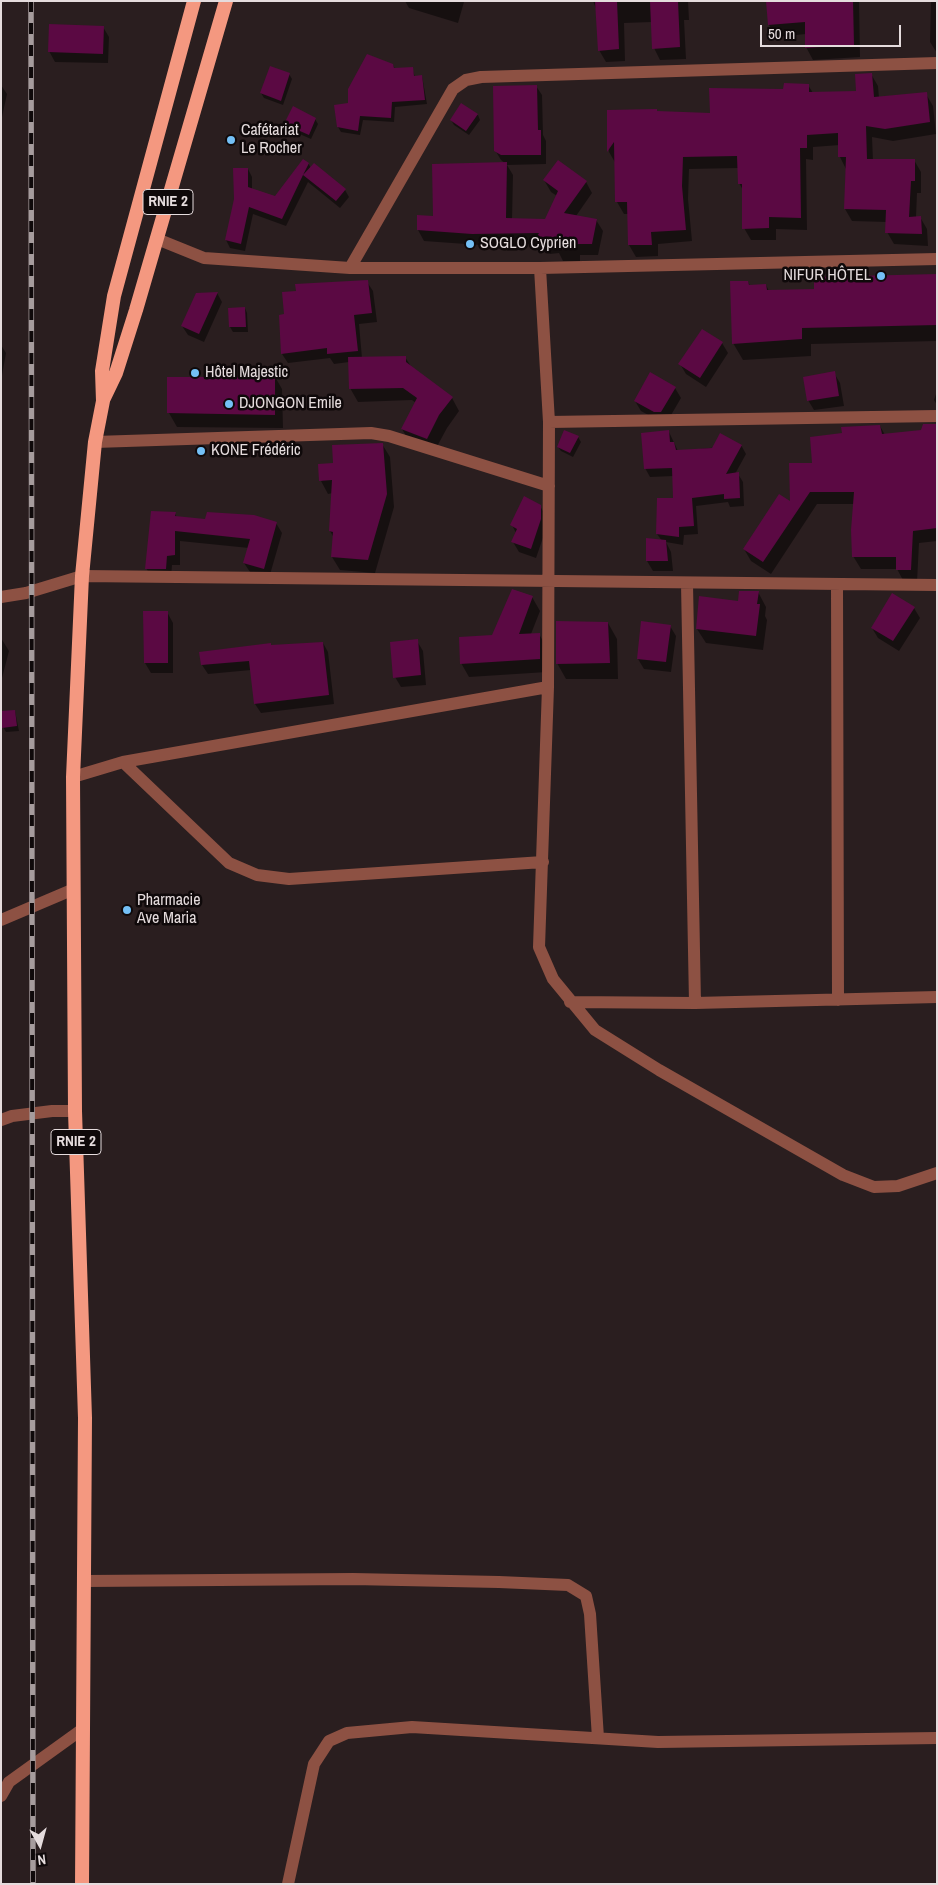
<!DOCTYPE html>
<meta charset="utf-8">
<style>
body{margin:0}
#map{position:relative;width:938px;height:1885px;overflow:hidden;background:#2a1e1f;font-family:"Archivo Narrow",sans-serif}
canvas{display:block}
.frame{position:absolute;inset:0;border:2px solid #e5dcdd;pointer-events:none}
.north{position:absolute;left:15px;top:1820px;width:50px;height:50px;-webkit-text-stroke:4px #0f090a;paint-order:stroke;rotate:173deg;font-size:14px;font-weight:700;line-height:20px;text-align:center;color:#e5dcdd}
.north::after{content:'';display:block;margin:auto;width:18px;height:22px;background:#e5dcdd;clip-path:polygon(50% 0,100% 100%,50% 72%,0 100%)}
.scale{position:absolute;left:760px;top:25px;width:141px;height:22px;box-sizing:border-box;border:2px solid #e5dcdd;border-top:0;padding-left:6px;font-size:15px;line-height:18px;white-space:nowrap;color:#e5dcdd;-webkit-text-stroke:4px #0f090a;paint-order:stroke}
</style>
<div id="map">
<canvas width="938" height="1885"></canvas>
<div class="frame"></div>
<div class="north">N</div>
<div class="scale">50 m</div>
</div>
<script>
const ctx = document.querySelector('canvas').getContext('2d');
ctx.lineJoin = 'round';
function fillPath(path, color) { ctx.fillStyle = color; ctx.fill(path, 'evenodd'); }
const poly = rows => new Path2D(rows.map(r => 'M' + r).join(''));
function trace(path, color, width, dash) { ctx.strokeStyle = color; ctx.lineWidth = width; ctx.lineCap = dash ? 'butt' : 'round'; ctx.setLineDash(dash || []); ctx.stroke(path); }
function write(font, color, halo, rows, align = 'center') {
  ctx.font = font + ' "Archivo Narrow",sans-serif'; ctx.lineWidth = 5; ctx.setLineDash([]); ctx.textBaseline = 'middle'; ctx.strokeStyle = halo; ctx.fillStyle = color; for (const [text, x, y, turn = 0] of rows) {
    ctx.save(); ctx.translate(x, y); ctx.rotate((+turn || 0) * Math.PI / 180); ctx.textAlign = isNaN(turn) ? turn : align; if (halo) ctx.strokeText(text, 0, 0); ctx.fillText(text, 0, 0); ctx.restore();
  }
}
fillPath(poly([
 [405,1,464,1,464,2,458,23,409,8],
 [593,1,688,1,689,20,684,20,686,59,660,60,654,48,652,22,624,23,625,61,606,62,599,50,597,11],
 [767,1,859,1,860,57,813,60,806,47,806,34,776,37,769,25],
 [931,1,937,1,937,53,930,42],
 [103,27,109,37,108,63,55,62,49,51],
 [393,65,395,69,412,68,415,77,422,76,427,104,395,107,394,122,363,120,360,135,341,132,338,127,350,104],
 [289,74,292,79,283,105,264,98,261,93],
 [871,74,878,86,879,98,926,94,933,106,936,134,893,141,872,137,873,161,914,160,921,172,921,193,917,193,916,217,920,217,927,229,928,246,894,244,887,232,887,222,852,221,845,209,846,169,840,157,840,145,813,147,813,160,806,159,807,230,776,229,776,240,751,240,744,228,743,190,739,183,739,168,689,169,688,199,692,241,658,244,658,256,636,257,629,245,628,214,624,214,617,202,616,164,609,152,608,111,711,114,785,90,808,85,813,93,857,92],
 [1,85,7,94,2,117,1,117],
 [536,86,542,95,543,135,546,141,546,164,507,165,513,175,512,220,546,220,557,196,551,192,544,180,586,182,592,193,576,216,596,220,603,231,598,255,580,255,580,261,563,261,559,253,550,254,541,244,480,245,424,241,418,230,506,164,501,160,495,150],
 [461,105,478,115,480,120,469,135,454,125,451,120],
 [315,119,318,124,311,139,288,129,286,124],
 [308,163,311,168,345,190,349,197,340,208,308,182,286,226,253,214,245,251,230,248,226,240,248,169,252,177,252,189,275,198],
 [937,276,937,341,811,344,811,356,743,360,733,343,748,282,750,286,766,285,769,291,816,291],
 [367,282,373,291,377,322,359,324,362,358,405,357,412,368,452,398,459,411,447,428,434,452,410,443,402,429,416,403,412,400,358,402,350,388,349,362,334,364,330,358,288,363,282,354],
 [217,293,222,302,204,342,188,335,182,326],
 [245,308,247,313,248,332,233,332,230,327,230,309],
 [722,343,728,353,706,387,686,374,680,364],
 [1,345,6,353,1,381],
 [834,373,840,383,844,406,814,410,808,400],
 [274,375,282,389,283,428,177,427,169,413],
 [675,388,681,398,667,422,661,422,641,411,635,401],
 [937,391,937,405,934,400],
 [937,424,937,541,919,543,917,582,904,582,897,569,861,569,853,556,854,504,817,504,771,574,751,561,744,549,791,503,814,464,843,434,880,426,885,435,922,431],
 [669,432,678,451,741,445,746,454,735,474,738,474,743,482,744,506,730,507,728,502,696,506,698,534,684,535,683,545,666,542,671,552,673,571,653,571,647,561,662,541,657,534,675,500,674,476,650,477,645,468],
 [578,437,581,442,573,457,561,451,558,447],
 [382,444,390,457,394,507,375,573,340,570,332,557,334,538,330,531,333,493,328,494,321,481],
 [540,506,546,516,546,529,536,558,519,552,513,542,516,533,512,525],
 [175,513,177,518,276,523,282,533,269,578,250,572,244,563,249,548,180,541,180,565,172,565,171,578,152,578,146,568],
 [758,592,766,607,765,616,767,620,763,650,706,643,697,629],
 [532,597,540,611,531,634,539,634,547,648,547,672,469,677,461,663,493,636],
 [914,608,920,618,899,651,878,638,872,628],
 [167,612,173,623,173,673,151,673,145,663],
 [608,623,617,639,618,679,566,679,557,663],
 [670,626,676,636,671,672,644,669,638,659],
 [1,638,9,651,2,678,1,678],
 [417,641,423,651,426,685,401,687,395,677],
 [323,643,328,652,334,704,261,713,255,704,251,670,208,674,202,665,271,647],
 [15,711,19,731,6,732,3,727]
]), '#0007');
fillPath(poly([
 [595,1,617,1,619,49,598,51],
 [650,1,678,1,680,47,652,49],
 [766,1,853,1,854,45,805,48,805,22,768,25],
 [49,24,104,26,103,54,48,52],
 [367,54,393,64,394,68,413,67,414,76,422,75,425,100,392,102,391,118,360,116,358,131,337,127,334,105,348,103,348,89],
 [270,66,290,73,281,101,260,93],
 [872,73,874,97,927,92,930,122,885,129,866,126,867,159,915,159,915,181,911,181,909,217,921,216,922,234,885,233,886,210,844,209,846,157,838,157,838,133,807,135,807,148,800,148,801,218,769,217,769,228,742,229,742,184,738,184,737,156,683,157,682,186,686,230,651,232,652,245,628,245,627,202,615,202,614,142,607,152,607,110,657,109,657,111,710,113,709,88,783,89,784,83,809,84,809,92,856,91,855,74],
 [537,85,538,130,541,130,541,155,501,155,494,151,493,86],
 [461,103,478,114,466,131,450,120],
 [293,106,316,118,309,135,284,124],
 [303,159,309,163,303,175,314,163,346,189,336,201,303,175,282,219,249,207,241,244,225,240,234,199,233,168,248,168,248,187,275,196],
 [558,160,587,181,564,213,597,219,592,244,574,244,574,250,556,250,554,242,543,243,536,238,539,233,472,234,417,230,417,215,433,216,432,164,507,162,506,218,545,219,558,191,543,180],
 [937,274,937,325,802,328,802,339,732,344,730,281,748,281,749,285,766,284,767,290,814,289,814,277],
 [368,280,372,313,354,315,358,351,327,354,327,348,281,354,279,315,284,314,282,292,296,291,295,284],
 [218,292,199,334,181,326,196,293],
 [245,307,246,327,229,327,228,308],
 [702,329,723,342,700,378,678,364],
 [406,356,406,362,453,397,439,415,427,439,401,429,417,398,403,388,349,389,348,357],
 [835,371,839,396,807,401,803,377],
 [650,372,676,387,661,412,654,412,634,401],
 [247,374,275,374,275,415,167,413,167,377,247,377],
 [923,424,937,424,937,528,913,531,911,570,896,570,896,557,852,557,851,530,854,492,810,492,763,562,743,549,779,494,790,501,789,463,812,463,810,437,842,433,841,427,880,425,882,434,921,430],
 [564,430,579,436,570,453,557,447],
 [669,430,670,442,674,442,676,450,712,448,720,433,742,445,726,474,739,472,740,498,724,499,724,494,692,498,694,526,679,527,679,537,656,534,657,498,673,498,672,468,644,469,641,433],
 [383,443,387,494,368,560,331,557,333,532,329,531,332,480,319,481,318,464,333,463,332,445],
 [524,496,541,505,541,519,531,549,511,542,517,529,510,525],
 [151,511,176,512,175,516,205,519,207,512,254,515,277,522,264,569,243,563,250,539,175,531,175,555,167,556,166,569,145,569],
 [646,538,666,540,668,561,646,561],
 [512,589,533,596,519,634,540,633,540,659,460,664,459,637,492,635],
 [739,591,759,591,757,604,760,604,756,636,696,629,699,596,738,601],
 [892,593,915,607,893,641,871,628],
 [143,611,168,611,168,663,144,663],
 [556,621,608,622,610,663,556,664],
 [641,621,671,625,666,662,637,659],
 [418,639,421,675,393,678,390,642],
 [323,642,329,695,254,704,249,661,201,665,199,652,271,643,271,645],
 [15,710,17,726,2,728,1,711]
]), '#5b0943');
trace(poly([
 [157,239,204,258,350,268,540,268,937,259],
 [350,268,453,89,466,80,481,77,937,63],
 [540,268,549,422,548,687,539,947,553,979,595,1030,659,1070,843,1175,874,1187,898,1186,937,1173],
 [549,422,937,416],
 [95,442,371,433,389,436,549,486],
 [687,584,695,1003],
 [837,586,838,1000],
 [1,597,26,593,82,576,937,585],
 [123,762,229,863,257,875,289,879,543,862],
 [73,777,123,762,548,687],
 [1,920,74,889],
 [570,1002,695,1003,937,997],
 [1,1120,12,1116,52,1111,75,1111],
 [86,1581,353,1579,499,1582,568,1585,586,1596,590,1614,598,1738],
 [1,1796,9,1782,84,1728],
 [288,1884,314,1764,329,1741,347,1733,412,1727,658,1742,937,1738]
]), '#8d5143', 12);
trace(poly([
 [104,398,116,373,136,310,226,1],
 [82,1884,85,1418,75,1111,73,777,82,576,95,442,103,401,102,371,114,296,194,1]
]), '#f49880', 14);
const rail = poly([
 [31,1,33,1884]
]);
trace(rail, '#a69c9d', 5.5);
trace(rail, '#0f090a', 4, [11]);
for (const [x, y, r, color] of [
 [231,140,5,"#74c0f6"],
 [470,244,5,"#74c0f6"],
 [881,276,5,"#74c0f6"],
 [195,373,5,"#74c0f6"],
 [229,404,5,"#74c0f6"],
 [201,451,5,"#74c0f6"],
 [127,910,5,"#74c0f6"]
]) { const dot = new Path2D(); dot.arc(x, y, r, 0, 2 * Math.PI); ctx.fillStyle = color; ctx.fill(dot); trace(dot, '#0f090a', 2); }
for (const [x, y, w] of [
 [168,202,50],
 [76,1142,50]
]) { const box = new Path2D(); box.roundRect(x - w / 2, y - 12.5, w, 25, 4); ctx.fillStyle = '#0f090a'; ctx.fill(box); trace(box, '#e5dcdd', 1); }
write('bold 15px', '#e5dcdd', null, [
 ["RNIE 2",168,202],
 ["RNIE 2",76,1142]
]);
write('16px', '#e5dcdd', '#0f090a', [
 ["Cafétariat",241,131],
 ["Le Rocher",241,149],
 ["SOGLO Cyprien",480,244],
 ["NIFUR HÔTEL",871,276,"right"],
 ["Hôtel Majestic",205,373],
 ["DJONGON Emile",239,404],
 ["KONE Frédéric",211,451],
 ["Pharmacie",137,901],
 ["Ave Maria",137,919]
], 'left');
</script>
